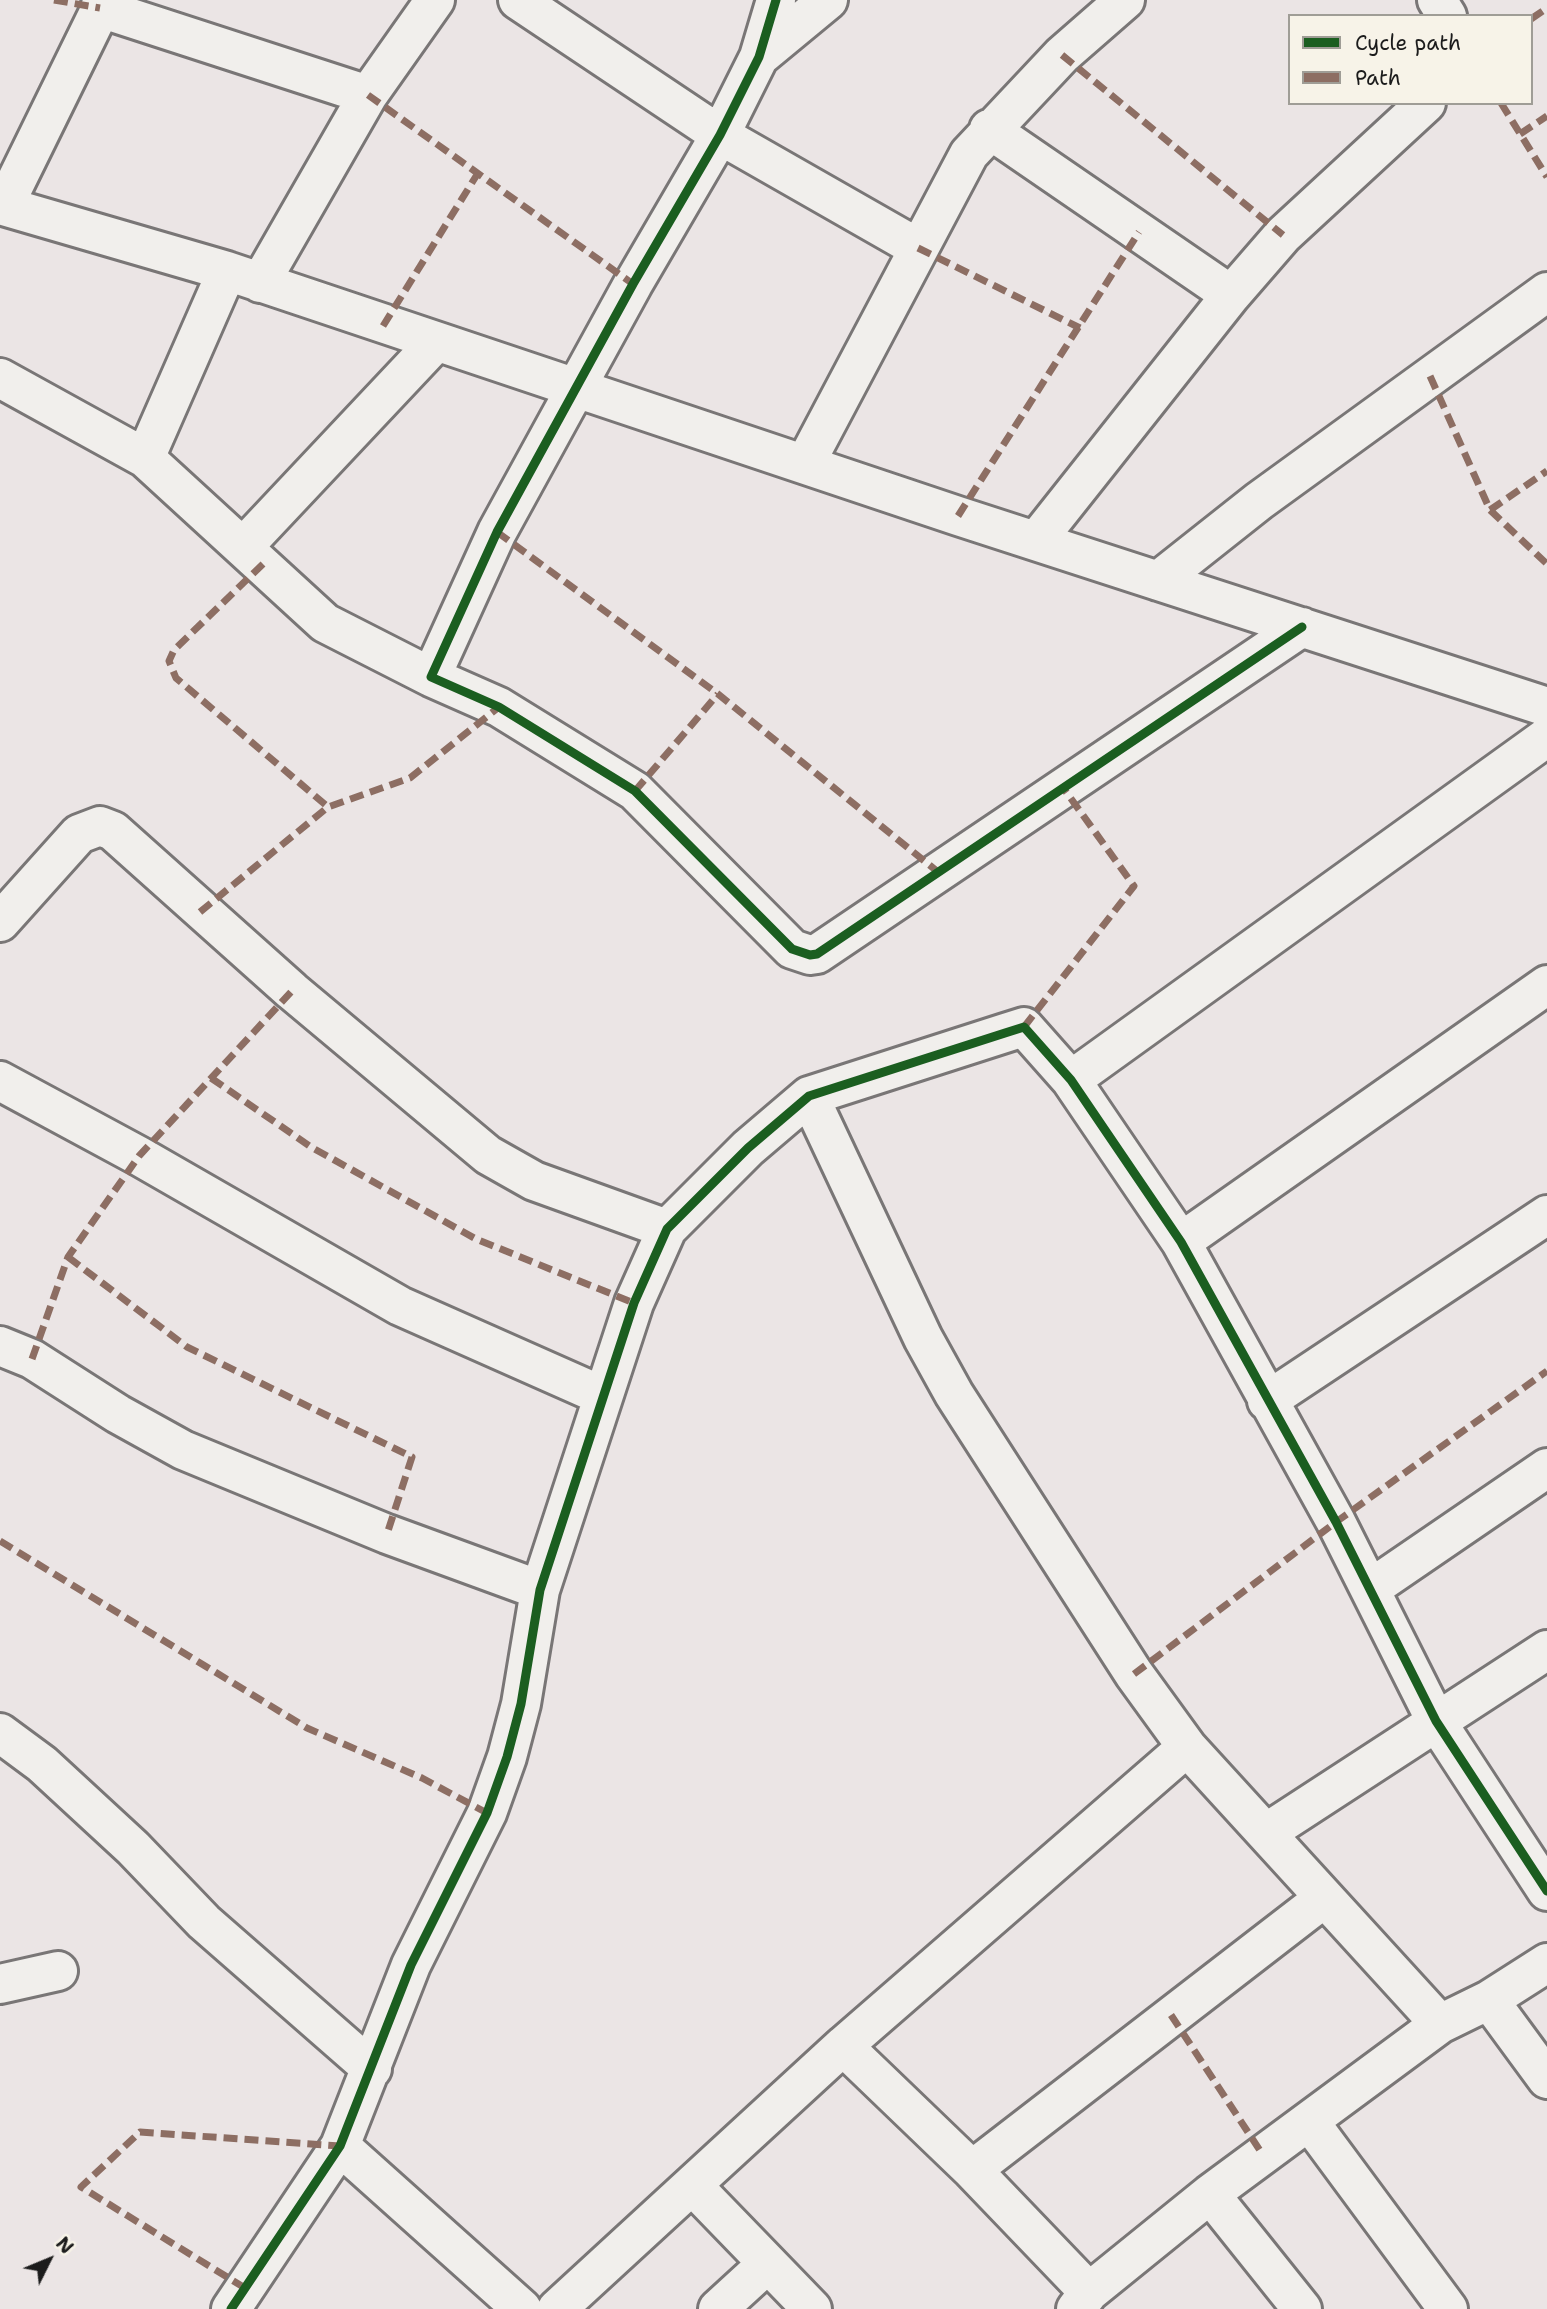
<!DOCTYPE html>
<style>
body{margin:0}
#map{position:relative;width:1547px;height:2309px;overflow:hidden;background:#ebe5e5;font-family:"Shantell Sans",sans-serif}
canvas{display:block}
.legend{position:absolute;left:1288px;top:14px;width:245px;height:91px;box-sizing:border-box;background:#f7f3e8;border:2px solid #9f9d96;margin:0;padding:9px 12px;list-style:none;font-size:21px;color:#1c1c1c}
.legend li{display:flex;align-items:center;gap:14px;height:35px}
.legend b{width:35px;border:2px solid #9f9d96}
.north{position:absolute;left:14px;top:2225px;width:70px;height:70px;-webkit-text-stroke:5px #f7f3e8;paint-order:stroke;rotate:47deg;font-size:19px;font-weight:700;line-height:28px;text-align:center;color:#1c1c1c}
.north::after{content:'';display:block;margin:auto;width:24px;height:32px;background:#1c1c1c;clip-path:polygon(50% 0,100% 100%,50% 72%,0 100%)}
</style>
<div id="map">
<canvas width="1547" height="2309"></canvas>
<ul class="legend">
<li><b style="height:9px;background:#1b5e20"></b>Cycle path</li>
<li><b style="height:9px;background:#8d6e63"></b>Path</li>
</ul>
<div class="north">N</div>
</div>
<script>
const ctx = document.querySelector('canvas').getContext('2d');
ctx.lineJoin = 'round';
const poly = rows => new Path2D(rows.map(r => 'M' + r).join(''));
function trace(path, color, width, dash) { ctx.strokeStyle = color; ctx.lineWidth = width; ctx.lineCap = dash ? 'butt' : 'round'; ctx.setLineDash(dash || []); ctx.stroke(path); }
const minor = poly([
 [518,0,720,135,918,248],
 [776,0,759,57,720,135,633,284,497,532,431,677,499,707,635,791,792,949,810,955,817,954,1302,627],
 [1437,0,1447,16],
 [100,8,368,95],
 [759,57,828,0],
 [989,129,1231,295],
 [0,205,227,271,958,516,1547,707],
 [4,206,105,0],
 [260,283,368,95,435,0],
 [0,378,145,458,325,623,431,677],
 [145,458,227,271],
 [805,464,969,154,1062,55,1125,0],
 [1036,541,1231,295,1283,235,1426,103],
 [244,546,435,343],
 [1158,581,1259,501,1547,292],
 [0,922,79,834,100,826,113,831,292,991,488,1155,534,1181,667,1229],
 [1071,1080,1547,737],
 [0,1081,139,1156,400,1306,603,1396],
 [809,1096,923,1338,954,1394,1134,1674,1187,1747,1440,2024],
 [1181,1242,1547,985],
 [0,1346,32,1359,118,1414,183,1450,387,1534,540,1590],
 [1267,1401,1547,1215],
 [1370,1589,1547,1468],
 [0,1733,42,1764,133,1848,204,1922,372,2069],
 [1266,1833,1547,1650],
 [0,1984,58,1971],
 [1489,2000,1547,2079],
 [843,2046,972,2170,1089,2292],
 [1309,2121,1448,2309],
 [340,2146,522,2309],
 [972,2170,1323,1899],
 [692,2185,812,2309],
 [1210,2194,1302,2309],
 [231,2309,340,2146,411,1965,487,1813,507,1757,521,1704,540,1590,634,1303,667,1229,748,1148,809,1096,1005,1033,1024,1027,1071,1080,1181,1242,1336,1522,1436,1721,1547,1891],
 [557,2309,843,2046,1187,1747],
 [718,2309,766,2265],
 [1076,2309,1089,2292,1210,2194,1440,2024,1489,2000,1547,1963]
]);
trace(minor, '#797676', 44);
trace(minor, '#f1efec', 38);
trace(poly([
 [54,0,100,8],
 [1531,19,1547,8],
 [1062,55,1283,235],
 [368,95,633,284],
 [1501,103,1547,177],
 [1520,134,1547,116],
 [918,248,1080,328],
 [383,326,478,173],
 [1430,376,1490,510,1547,564],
 [1490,510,1547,471],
 [958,516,1139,232],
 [497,532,718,694,938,872],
 [263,564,174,650,169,661,176,678,328,807],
 [635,791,718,694],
 [200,912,328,807,410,778,499,707],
 [1024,1027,1134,886,1064,789],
 [211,1078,311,1147,476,1239,634,1303],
 [68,1257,187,1347,412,1457,387,1534],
 [32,1359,68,1257,139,1156,292,991],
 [0,1541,307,1728,422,1778,487,1813],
 [1134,1674,1336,1522,1547,1371],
 [1171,2015,1263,2155],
 [245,2288,81,2187,140,2132,340,2146]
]), '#8d6e63', 7, [14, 7]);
trace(poly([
 [776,0,759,57,720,135,633,284,497,532,431,677,499,707,635,791,792,949,810,955,817,954,1302,627],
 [231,2309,340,2146,411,1965,487,1813,507,1757,521,1704,540,1590,634,1303,667,1229,748,1148,809,1096,1005,1033,1024,1027,1071,1080,1181,1242,1336,1522,1436,1721,1547,1891]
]), '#1b5e20', 9);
</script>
